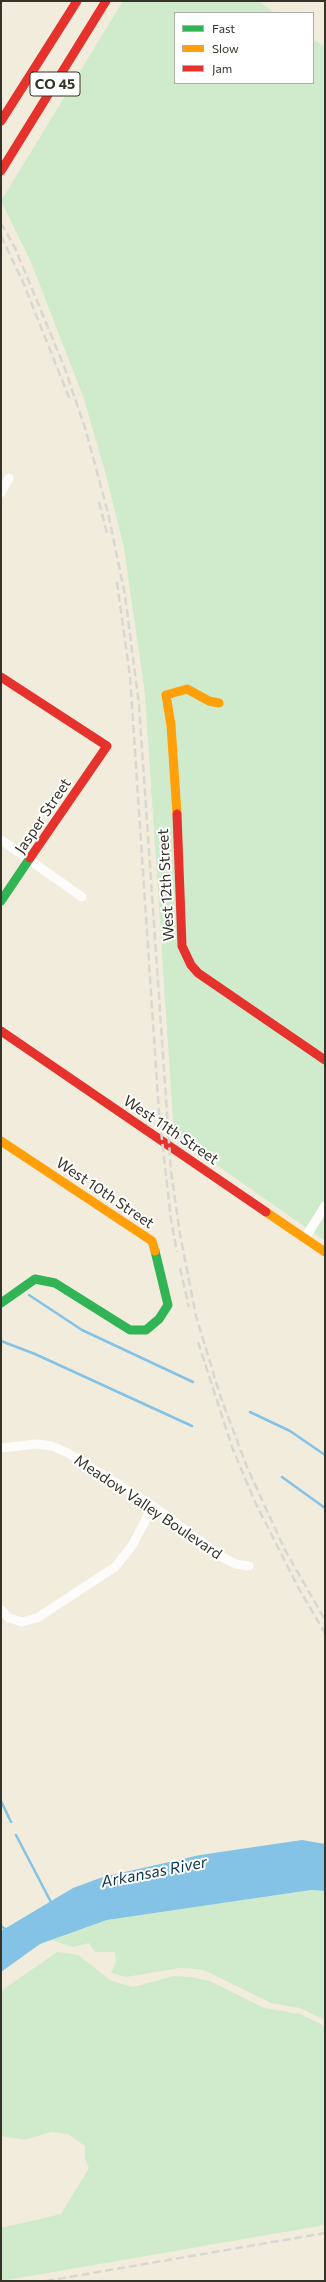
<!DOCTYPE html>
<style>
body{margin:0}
#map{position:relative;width:326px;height:2282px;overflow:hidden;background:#f1ecdc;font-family:Commissioner,sans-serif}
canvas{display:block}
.frame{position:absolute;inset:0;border:2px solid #353227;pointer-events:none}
.legend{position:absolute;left:174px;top:12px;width:140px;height:72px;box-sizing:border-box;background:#fff;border:1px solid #aeada9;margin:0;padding:5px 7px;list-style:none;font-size:12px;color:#353227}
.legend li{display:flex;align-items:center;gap:8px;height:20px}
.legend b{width:20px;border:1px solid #aeada9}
</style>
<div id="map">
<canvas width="326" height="2282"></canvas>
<div class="frame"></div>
<ul class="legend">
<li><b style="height:5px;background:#30b455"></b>Fast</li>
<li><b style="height:5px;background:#ff9f0a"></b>Slow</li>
<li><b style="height:5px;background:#e5322d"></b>Jam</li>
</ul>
</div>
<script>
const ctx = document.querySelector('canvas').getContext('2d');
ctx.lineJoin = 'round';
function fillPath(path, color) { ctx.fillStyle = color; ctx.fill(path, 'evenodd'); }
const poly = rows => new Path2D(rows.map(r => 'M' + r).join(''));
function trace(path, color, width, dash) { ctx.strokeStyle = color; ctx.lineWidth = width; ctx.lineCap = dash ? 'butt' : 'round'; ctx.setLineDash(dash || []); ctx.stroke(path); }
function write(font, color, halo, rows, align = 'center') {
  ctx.font = font + ' Commissioner,sans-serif'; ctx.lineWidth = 4; ctx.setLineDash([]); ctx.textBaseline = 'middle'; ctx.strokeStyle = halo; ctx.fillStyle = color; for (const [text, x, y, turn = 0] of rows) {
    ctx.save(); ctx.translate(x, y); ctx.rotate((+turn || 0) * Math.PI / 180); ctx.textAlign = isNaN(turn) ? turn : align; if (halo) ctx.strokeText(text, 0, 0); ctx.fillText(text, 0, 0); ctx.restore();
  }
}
fillPath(poly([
 [123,1,258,1,275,13,175,13,175,83,313,83,313,39,325,47,325,1241,174,1135,145,694,124,548,106,475,84,399,31,262,1,201],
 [311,1890,325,1891,325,2020,300,2008,271,2003,206,1971,198,1969,180,1968,126,1977,111,1973,116,1962,115,1952,95,1952,89,1943,73,1947,52,1940,107,1920],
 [57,1952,78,1955,110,1980,122,1984,133,1987,174,1976,191,1977,210,1981,264,2008,300,2014,325,2026,325,2225,1,2281,1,2228,61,2214,89,2168,85,2158,85,2146,68,2134,51,2132,24,2140,1,2136,1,1991]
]), '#cfebcc');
fillPath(poly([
 [302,1840,325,1844,325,1891,311,1890,107,1920,40,1944,1,1972,1,1931,73,1888,103,1877,200,1855]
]), '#84c3e6');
trace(poly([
 [29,1295,82,1330,193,1382],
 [1,1341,35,1354,192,1426],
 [250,1412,290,1431,325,1455],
 [282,1477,325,1508],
 [1,1801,11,1822],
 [16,1835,52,1904],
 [1,1926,5,1929]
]), '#84c3e6', 2.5);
trace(poly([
 [1,493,9,478],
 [1,840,82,897],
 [305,1238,325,1206],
 [1,1448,37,1444,52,1446,68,1453,153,1506,222,1557,236,1564,249,1566],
 [1,1610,9,1618,22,1622,37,1618,115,1567,132,1546,153,1506]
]), '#fdfcfa', 9);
trace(poly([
 [1,901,30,858],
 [1,1303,35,1279,55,1283,130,1330,146,1330,159,1319,168,1305,155,1251]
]), '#30b455', 9);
trace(poly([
 [177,814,171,725,166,695,187,689,209,701,219,703],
 [1,1141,152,1241,155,1251],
 [266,1212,325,1252]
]), '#ff9f0a', 9);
trace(poly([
 [1,121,77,1],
 [1,171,106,1],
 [1,677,107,746,30,858],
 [177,814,182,946,191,965,198,973,325,1060],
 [1,1031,266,1212]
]), '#e5322d', 9);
trace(poly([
 [1,223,15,248,64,366,86,431,108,513,125,595,139,705,171,1171,180,1234,196,1316,221,1398,247,1467,285,1550,325,1620],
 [1,236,23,282,70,400],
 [99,502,107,533],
 [117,582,130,676,159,1113,171,1220,177,1252],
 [180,1268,189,1307],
 [198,1342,232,1447,255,1502,298,1587,325,1633],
 [46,2281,325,2233]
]), '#d8d7d2', 2.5, [8, 4]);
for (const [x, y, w] of [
 [55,84,50]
]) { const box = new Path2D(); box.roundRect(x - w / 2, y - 12, w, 24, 3); ctx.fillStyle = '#fff'; ctx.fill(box); trace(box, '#353227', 1); }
write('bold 14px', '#353227', null, [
 ["CO 45",55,84]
]);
write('15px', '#353227', '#fff', [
 ["Jasper Street",43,816,-56],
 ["West 12th Street",166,885,-93],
 ["West 11th Street",171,1130,34],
 ["West 10th Street",105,1193,34],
 ["Meadow Valley Boulevard",148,1507,34]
]);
write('italic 16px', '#0d364d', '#fff', [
 ["Arkansas River",154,1872,-11]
]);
</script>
